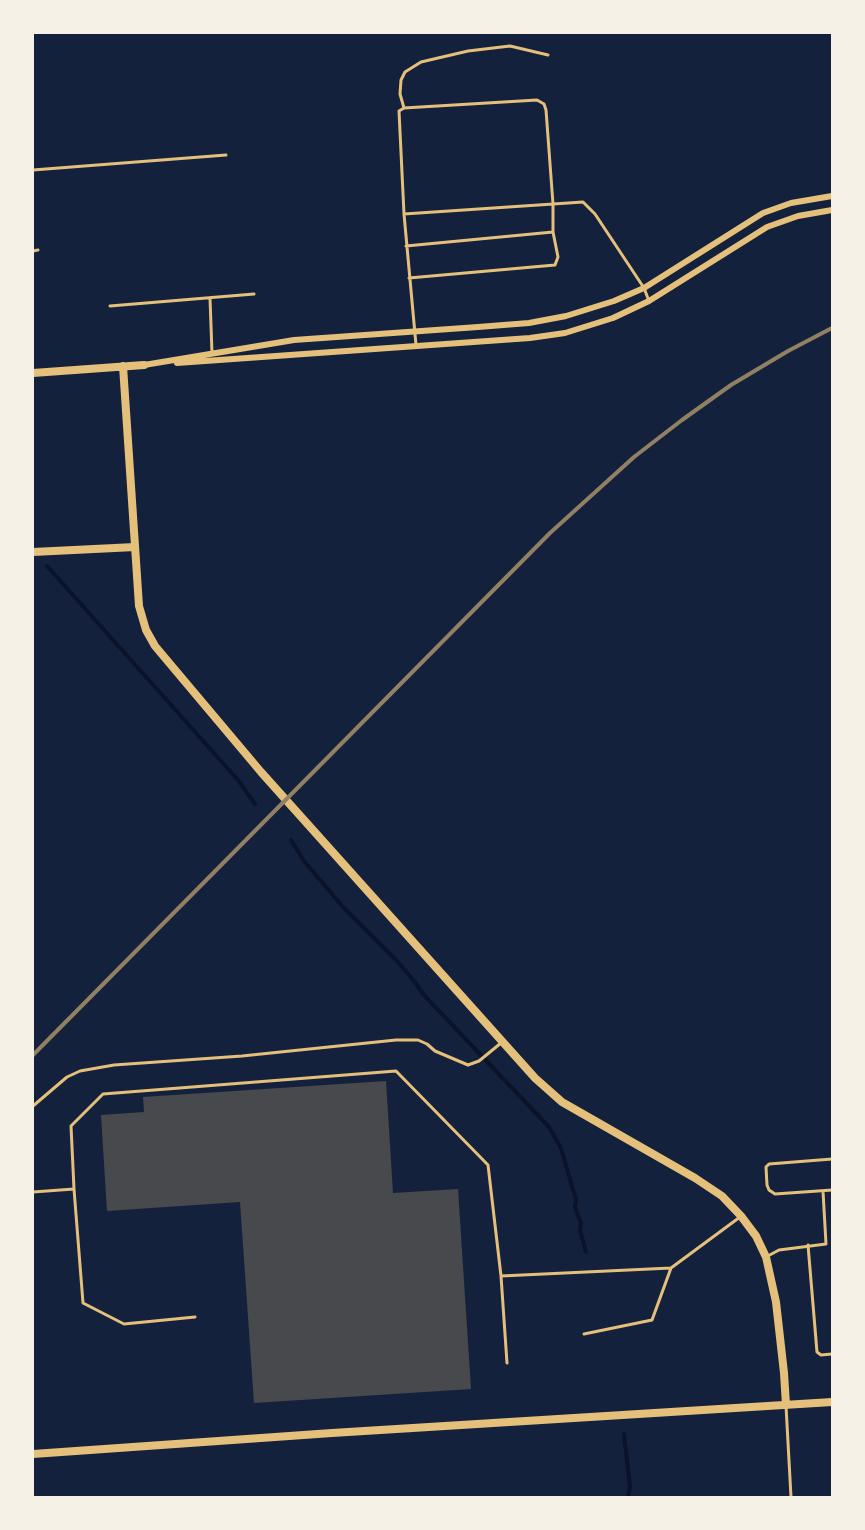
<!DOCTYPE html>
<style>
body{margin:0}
#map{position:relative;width:865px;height:1530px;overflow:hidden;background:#14213d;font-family:"Fira Sans Condensed",sans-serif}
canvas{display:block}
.frame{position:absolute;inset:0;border:34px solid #f6f1e7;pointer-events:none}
</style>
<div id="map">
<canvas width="865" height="1530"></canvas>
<div class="frame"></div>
</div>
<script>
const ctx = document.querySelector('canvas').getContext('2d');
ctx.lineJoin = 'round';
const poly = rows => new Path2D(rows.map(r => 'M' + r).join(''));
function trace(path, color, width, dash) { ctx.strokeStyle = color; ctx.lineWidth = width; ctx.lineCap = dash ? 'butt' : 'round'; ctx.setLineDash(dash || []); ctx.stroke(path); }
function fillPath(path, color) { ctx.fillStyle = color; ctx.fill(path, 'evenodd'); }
trace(poly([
 [47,566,238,780,255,804],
 [291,840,304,861,343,907,396,960,414,981,423,994,549,1127,561,1148,576,1200,575,1207,581,1223,580,1230,586,1252],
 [624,1434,630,1487,628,1497]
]), '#0b132b', 4);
fillPath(poly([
 [386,1081,393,1193,458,1189,471,1389,254,1403,240,1202,107,1211,101,1115,144,1112,143,1097]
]), '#48494c');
trace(poly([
 [404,108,400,94,401,80,405,72,421,62,468,51,510,46,548,55],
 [33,170,226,155],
 [404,214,399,111,404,108,537,100,544,104,546,110,553,204,553,232,558,257,555,265,409,278],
 [406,246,553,232],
 [33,251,38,250],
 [210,298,212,353],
 [110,306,254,294],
 [416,345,404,214,583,202,595,214,644,288,649,301],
 [33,1106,67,1077,80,1071,114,1065,242,1056,396,1040,418,1040,427,1044,435,1051,468,1065,479,1061,501,1043],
 [832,1159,769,1164,766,1167,767,1185,769,1190,775,1194,832,1190],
 [74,1189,83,1303,124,1324,195,1317],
 [33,1192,74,1189,71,1126,103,1094,396,1071,488,1165,501,1276,671,1268,740,1217],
 [808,1245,817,1352,821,1355,832,1354],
 [766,1257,779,1250,826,1244,823,1191],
 [501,1276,507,1363],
 [584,1334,652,1320,671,1268],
 [786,1406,791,1497]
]), '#e5c07b', 3);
trace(poly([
 [177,363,530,338,565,333,613,318,649,301,767,227,798,216,832,210],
 [144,365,294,340,478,327,529,323,566,316,614,301,644,288,763,213,791,203,832,196]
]), '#e5c07b', 6);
trace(poly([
 [123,366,139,606,146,630,155,646,261,772,535,1078,562,1102,695,1178,722,1196,741,1216,756,1236,766,1257,776,1302,784,1373,786,1405],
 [33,373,144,365],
 [33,552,135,547],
 [33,1454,332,1433,832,1402]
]), '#e5c07b', 8);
trace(poly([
 [33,1055,550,533,634,457,682,420,731,385,788,351,832,328]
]), '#918062', 4);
</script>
